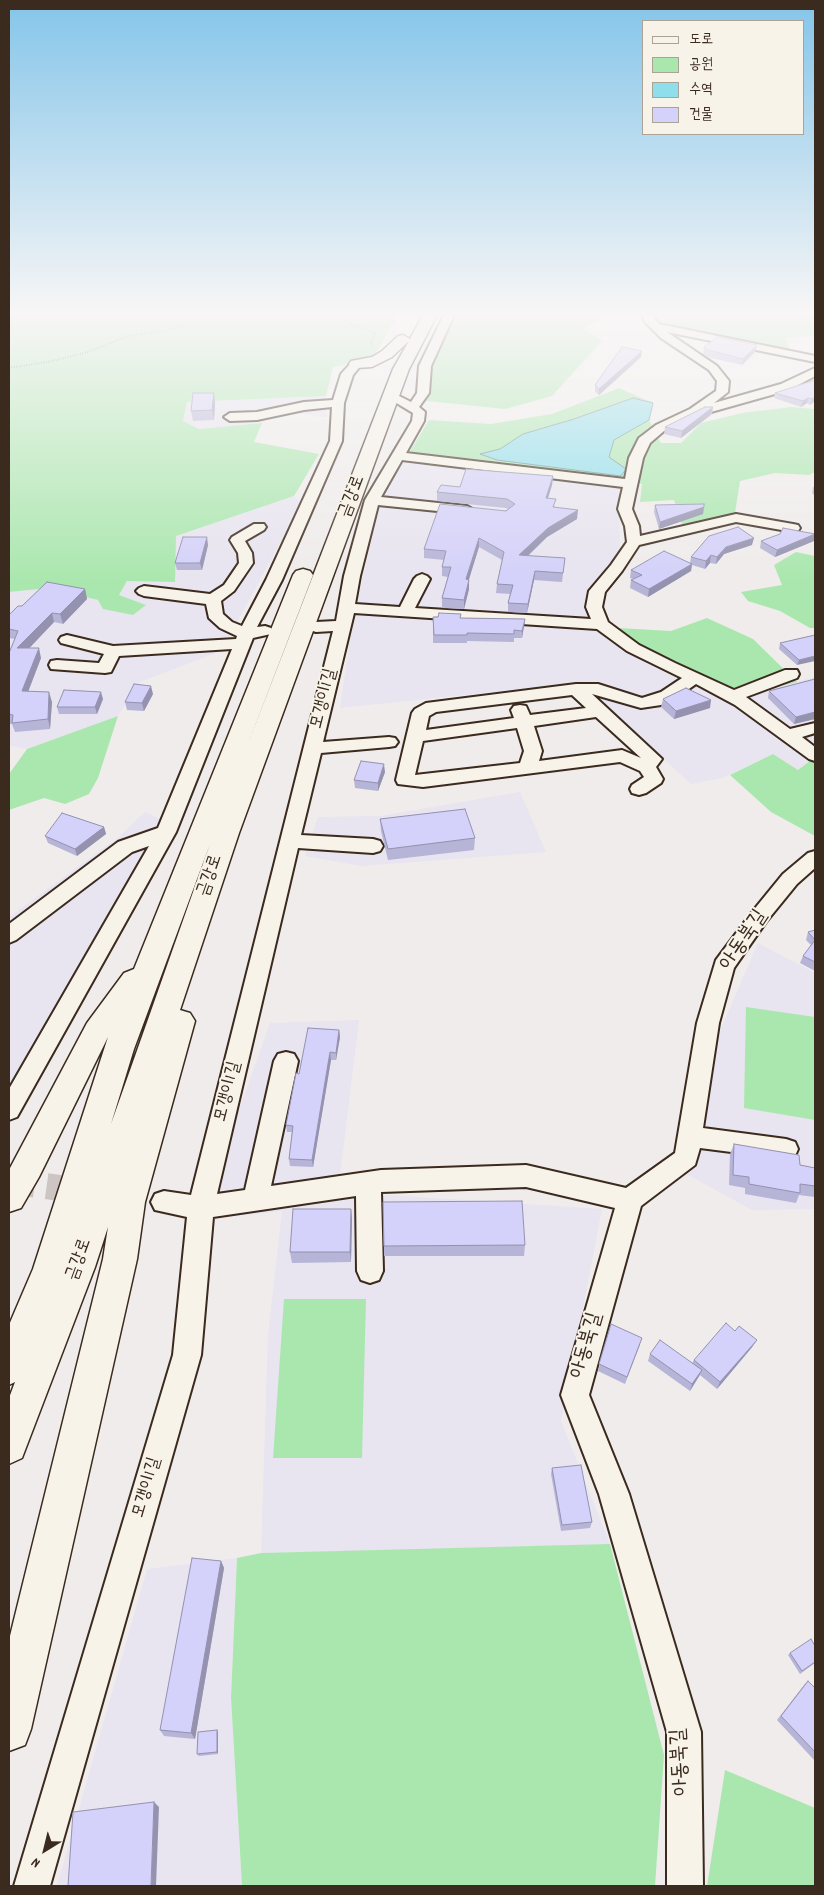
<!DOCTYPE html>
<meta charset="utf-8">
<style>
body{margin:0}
#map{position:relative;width:824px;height:1895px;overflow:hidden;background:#f0ecec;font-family:Dekko,"Poor Story",sans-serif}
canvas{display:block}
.frame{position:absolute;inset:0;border:10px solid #3b2a1e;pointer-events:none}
.legend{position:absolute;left:642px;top:20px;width:162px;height:115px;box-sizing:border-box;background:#f7f3e8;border:1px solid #aca397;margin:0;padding:6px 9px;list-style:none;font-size:15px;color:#3b2a1e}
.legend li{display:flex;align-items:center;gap:10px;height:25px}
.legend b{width:25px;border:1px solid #aca397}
.north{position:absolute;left:20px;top:1825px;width:50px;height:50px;-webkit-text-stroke:4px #f7f3e8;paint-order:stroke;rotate:216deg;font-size:14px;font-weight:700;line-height:20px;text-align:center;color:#3b2a1e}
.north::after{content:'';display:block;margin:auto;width:18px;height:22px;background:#3b2a1e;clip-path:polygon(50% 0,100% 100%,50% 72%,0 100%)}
</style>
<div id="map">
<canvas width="824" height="1895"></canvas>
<div class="frame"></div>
<ul class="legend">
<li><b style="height:6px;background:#f7f3e8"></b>도로</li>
<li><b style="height:14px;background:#aae7ae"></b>공원</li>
<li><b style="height:14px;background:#8edeeb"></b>수역</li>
<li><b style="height:14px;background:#d4d1fa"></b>건물</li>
</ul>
<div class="north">N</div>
</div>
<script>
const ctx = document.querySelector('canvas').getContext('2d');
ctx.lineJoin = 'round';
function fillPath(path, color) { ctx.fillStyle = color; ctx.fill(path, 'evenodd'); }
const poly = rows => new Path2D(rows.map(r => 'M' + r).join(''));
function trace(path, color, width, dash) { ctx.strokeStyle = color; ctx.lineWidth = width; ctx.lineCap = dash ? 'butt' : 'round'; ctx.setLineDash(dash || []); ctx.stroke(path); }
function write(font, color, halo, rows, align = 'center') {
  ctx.font = font + ' Dekko,"Poor Story",sans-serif'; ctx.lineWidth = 4; ctx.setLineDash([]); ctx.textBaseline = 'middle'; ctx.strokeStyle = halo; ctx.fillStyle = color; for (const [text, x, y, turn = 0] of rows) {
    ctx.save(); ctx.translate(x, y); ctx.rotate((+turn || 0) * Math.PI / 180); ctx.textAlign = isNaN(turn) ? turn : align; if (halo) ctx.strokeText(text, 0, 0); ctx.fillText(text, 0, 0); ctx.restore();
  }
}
fillPath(poly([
 [326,396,327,418,299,413,272,417,262,423,199,429,183,421,187,402],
 [405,461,619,487,620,548,586,617,644,662,672,676,702,685,746,712,811,760,798,770,773,754,722,778,691,784,580,683,340,708,353,619,383,492],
 [294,496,302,503,230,635,226,649,140,682,118,716,27,749,9,745,9,592,49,588,98,600,133,615,145,605,119,595,127,581,176,536],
 [815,677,815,749,788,731,744,695],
 [520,792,546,852,361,866,305,856,318,817,380,816],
 [145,812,162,820,9,1085,9,917,119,837],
 [758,943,815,973,815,1209,752,1210,686,1174,720,1031],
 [359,1020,337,1200,389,1195,602,1209,561,1421,610,1544,548,1550,261,1553,268,1334,282,1211,200,1220,270,1023],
 [237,1558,231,1698,242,1886,57,1886,147,1569]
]), '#e8e4f0');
fillPath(poly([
 [9,315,397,315,378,350,367,360,333,367,326,396,187,402,183,421,199,429,262,423,254,442,319,454,294,496,176,536,175,582,127,581,119,595,146,605,133,615,103,609,98,600,49,588,9,592],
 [454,315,596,315,603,319,583,328,602,341,552,396,505,409,427,401,433,364],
 [650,315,815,315,815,336,786,338,790,353,653,324],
 [619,388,653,403,649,420,661,443,681,443,701,423,742,413,791,407,815,409,815,472,809,475,775,473,740,481,735,513,682,524,674,500,640,502,642,484,409,453,429,420,491,424,552,414],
 [796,552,815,556,815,628,810,628,780,611,748,601,741,592,782,585,774,565],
 [707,618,753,639,797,682,744,695,684,669,632,643,618,628,671,631],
 [118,716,98,778,89,794,65,804,44,798,9,810,9,774,27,749],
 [773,754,798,770,811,760,815,764,815,836,771,812,730,775],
 [746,1007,815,1017,815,1120,744,1108],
 [284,1299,366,1299,362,1458,273,1458],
 [610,1544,664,1755,655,1886,242,1886,231,1698,237,1558,261,1553],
 [725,1770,815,1808,815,1886,707,1886]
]), '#aae7ae');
const water = poly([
 [633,398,653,403,649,420,614,440,609,457,626,469,621,476,497,460,480,454,500,449,523,434,574,419,633,398]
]);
fillPath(water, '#8edeeb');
trace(water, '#6d9699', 1);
trace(poly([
 [9,1181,88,1192]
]), '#ccc5c3', 26, [26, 12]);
const minor = poly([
 [444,315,454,315,431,366,429,393,419,407,425,412,424,421,406,453,625,479,629,458,639,438,656,425,690,409,716,391,717,381,709,370,661,338,645,322,642,315,652,315,659,324,815,356,815,362,667,332,717,366,729,381,728,392,714,403,781,384,815,368,815,376,789,390,711,412,703,412,664,431,650,443,643,458,632,509,639,526,640,536,736,514,793,524,798,525,800,528,798,531,793,532,736,522,639,545,622,571,605,592,602,607,608,622,639,645,675,663,734,690,785,670,797,670,799,674,797,678,746,697,790,729,815,723,815,733,802,737,815,747,815,761,809,759,735,705,696,684,673,700,661,705,641,708,592,694,662,759,656,767,663,779,661,783,646,793,639,795,632,793,630,789,632,785,644,777,640,771,620,762,423,787,398,784,396,780,412,713,415,709,426,703,576,684,598,684,642,698,661,692,682,678,627,651,597,629,354,613,323,742,389,737,395,738,398,742,395,746,389,747,321,753,301,835,373,839,380,841,383,846,380,851,373,853,298,848,217,1194,245,1190,274,1061,278,1054,286,1052,294,1054,298,1061,271,1186,381,1170,526,1165,626,1188,675,1153,697,1023,716,960,752,912,783,874,808,853,815,851,815,868,797,884,766,922,734,968,719,1023,703,1128,786,1139,795,1142,798,1149,795,1156,786,1159,700,1148,695,1165,641,1206,589,1395,629,1494,701,1732,703,1886,667,1886,667,1732,599,1494,561,1395,615,1208,526,1187,381,1192,383,1271,379,1280,370,1283,361,1280,357,1271,356,1196,213,1217,201,1355,50,1886,14,1886,173,1355,187,1217,155,1210,151,1202,155,1194,164,1191,191,1195,333,631,316,632,310,630,308,627,310,624,316,622,336,621,344,576,365,500,412,421,413,413,385,396,391,392,411,402,417,393,419,366,444,315],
 [402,460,623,487,618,509,625,526,627,542,611,565,589,591,586,607,591,619,415,608,430,579,427,576,422,574,417,576,414,579,400,607,355,604,360,576,378,505,467,514,474,510,467,506,381,497,402,460],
 [572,695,586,708,530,715,526,706,520,705,514,706,511,710,514,718,426,730,429,716,436,712,572,695],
 [596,717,641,758,622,750,539,761,542,751,534,726,596,717],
 [517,728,524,751,520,763,415,775,423,741,517,728],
 [356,361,362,364,353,375,344,403,342,441,282,580,257,627,265,626,271,628,273,631,271,634,253,638,176,832,17,1117,9,1120,9,1089,149,846,132,852,16,940,9,943,9,924,118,842,158,828,232,649,119,656,111,672,105,673,51,669,49,665,51,661,57,660,99,663,104,654,61,643,59,640,61,637,67,635,113,646,236,639,237,636,220,628,209,618,206,604,144,596,139,594,136,591,139,588,144,586,210,594,224,585,239,563,238,553,230,540,232,537,254,524,264,524,266,527,264,530,245,541,252,553,253,563,234,591,221,601,223,614,232,622,242,626,266,580,330,441,332,407,304,410,257,420,230,421,224,417,230,413,257,412,304,402,333,400,341,374,352,362,356,361]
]);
const highway = poly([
 [423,315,437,315,409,369,239,833,180,1010,190,1013,195,1021,145,1202,137,1259,31,1729,25,1745,9,1751,9,1640,103,1259,108,1227,95,1267,22,1458,9,1464,9,1398,15,1382,9,1385,9,1325,33,1269,108,1037,39,1177,21,1208,9,1212,9,1170,87,1023,124,973,134,969,293,575,296,571,303,569,310,571,313,575,244,754,393,369,409,341,392,357,372,367,356,368,351,367,349,364,351,361,372,357,382,351,398,336,403,335,410,339,423,315],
 [210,844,111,1124,134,1049,210,844]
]);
trace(minor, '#3b2a1e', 4);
trace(highway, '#3b2a1e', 3);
trace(poly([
 [207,315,220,317,268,315],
 [339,315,349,323,376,333,372,339,371,347],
 [9,368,48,362,88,352,128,336,175,329,202,315]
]), '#3b2a1e', 2, [0.5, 2]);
fillPath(minor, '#f7f3e8');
fillPath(highway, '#f7f3e8');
fillPath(poly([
 [704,347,755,352,742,365,707,357,703,354],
 [641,357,599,395,595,392,595,385],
 [815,380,815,401,810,405,807,403,801,407,774,398,775,393],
 [215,403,214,420,193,421,191,411],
 [712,414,681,438,664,434,665,427],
 [553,476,552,485,548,498,555,507,577,519,547,537,528,556,565,558,562,582,534,580,527,613,508,612,508,603,510,594,496,593,497,584,502,560,479,547,468,580,469,589,464,609,442,608,442,598,448,577,442,576,442,567,444,560,424,558,424,549,508,509,506,508,437,501,437,492,460,487],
 [815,486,815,496,812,493,813,487],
 [655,505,704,507,703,514,659,529,654,512],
 [815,534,814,541,775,557,760,548,761,541],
 [208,545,202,570,177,570,175,563],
 [752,545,724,554,716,564,710,563,705,569,692,565,691,571,648,597,630,588,631,580,634,579,630,578,631,570,690,563,691,557],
 [85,589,87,599,63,624,54,622,29,648,41,658,28,691,52,702,50,729,15,732,12,724,9,724,9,653,15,639,9,638,9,615],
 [461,614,460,618,525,619,524,626,522,638,514,638,514,642,467,641,467,643,433,643,433,617],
 [815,635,797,665,779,649,780,643],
 [815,679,815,719,794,724,768,698,769,691],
 [153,694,144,711,127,710,125,702],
 [103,699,97,714,59,714,57,707],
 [663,699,710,708,674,719,661,707],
 [385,772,378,791,355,788,354,780],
 [380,819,475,838,474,850,388,860,381,831],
 [104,827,106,834,77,856,48,843,45,836],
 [815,930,815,971,800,963,803,956,811,945,806,940,808,932],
 [339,1030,340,1037,336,1060,331,1060,313,1167,290,1166,289,1159,292,1132,287,1132,286,1125,299,1074],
 [734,1144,800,1165,815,1168,815,1197,799,1195,796,1203,745,1194,745,1188,729,1185,730,1154],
 [383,1202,525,1245,524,1256,384,1256],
 [351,1209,352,1219,351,1262,292,1263,290,1252],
 [611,1324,640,1345,625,1384,598,1371],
 [753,1346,717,1389,700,1375,690,1391,648,1361,650,1354,692,1363,694,1360],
 [552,1468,592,1522,590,1528,561,1531,551,1474],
 [221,1561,224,1568,195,1739,164,1736,160,1730],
 [790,1653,815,1663,800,1674,788,1655],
 [808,1681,815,1688,815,1761,777,1720,804,1685],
 [218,1732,218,1754,199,1756,197,1754]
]), '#b6b4d7');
fillPath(poly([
 [757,345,755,352,742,365,743,359],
 [642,351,641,357,599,395,599,389],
 [214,393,215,403,214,420,212,410],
 [815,397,815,401,810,405,812,399],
 [808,398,807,403,801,407,803,401],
 [713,407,712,414,681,438,682,431],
 [553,476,552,485,545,507,546,498],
 [704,507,703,514,659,529,660,522],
 [578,510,577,519,547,537,519,564,519,555,548,528],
 [815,534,814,541,775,557,777,550],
 [207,537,208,545,202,570,200,563],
 [479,538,479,547,466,589,466,579],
 [754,538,752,545,724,554,716,564,717,557,726,547],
 [711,555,710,563,705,569,706,561],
 [692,564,691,571,648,597,649,589],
 [535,571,534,580,527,613,528,604],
 [469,580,469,589,464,609,464,600],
 [85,589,87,599,63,624,60,614],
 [52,613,54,622,20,658,17,648],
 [525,619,524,626,522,638,522,631],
 [39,648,41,658,25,700,22,691],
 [815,656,815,661,797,665,799,660],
 [151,686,153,694,144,711,142,703],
 [49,692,52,702,50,729,48,719],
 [101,692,103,699,97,714,95,707],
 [711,700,710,708,674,719,676,711],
 [815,712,815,719,794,724,796,717],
 [384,764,385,772,378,791,378,783],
 [104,827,106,834,77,856,75,849],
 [339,1030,340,1037,336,1060,336,1053],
 [330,1052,331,1060,313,1167,312,1160],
 [351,1209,352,1219,351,1262,350,1252],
 [757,1340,753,1346,717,1389,720,1382],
 [702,1370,699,1376,690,1391,692,1384],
 [221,1561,224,1568,195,1739,191,1733],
 [217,1730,218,1732,218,1754,217,1752],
 [154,1802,159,1807,156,1886,151,1886]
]), '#9492af');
const building = poly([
 [717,337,757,345,743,359,708,350,704,347,717,337],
 [622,347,642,351,599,389,595,385,622,347],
 [815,380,815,397,812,399,808,398,803,401,775,393,815,380],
 [193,393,214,393,212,410,191,411,193,393],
 [705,407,713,407,682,431,665,427,705,407],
 [466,469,553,476,546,498,556,499,553,507,578,510,548,528,519,555,565,558,563,573,535,571,528,604,508,603,513,585,497,584,504,552,479,538,466,579,469,580,464,600,442,598,451,567,442,567,446,551,424,549,440,504,506,511,515,504,507,499,437,492,441,485,460,487,466,469],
 [704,504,704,507,660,522,655,505,704,504],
 [738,527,754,538,726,547,717,557,711,555,706,561,691,557,709,536,738,527],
 [783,528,815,534,777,550,761,541,780,534,783,528],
 [183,537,207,537,200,563,175,563,183,537],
 [664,551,692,564,649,589,631,580,642,575,631,570,664,551],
 [47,582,85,589,60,614,52,613,17,648,39,648,22,691,49,692,48,719,12,723,13,715,9,714,9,653,18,631,9,629,9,615,18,606,22,606,47,582],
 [439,613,461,614,460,618,525,619,522,631,514,630,514,634,467,633,467,635,434,635,433,617,438,617,439,613],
 [815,635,815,656,799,660,780,643,815,635],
 [815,679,815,712,796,717,769,691,815,679],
 [134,684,151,686,142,703,125,702,134,684],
 [686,688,711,700,676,711,663,699,686,688],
 [64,690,101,692,95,707,57,707,64,690],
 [361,761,384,764,378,783,354,780,361,761],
 [465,809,475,838,388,849,380,819,465,809],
 [62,813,104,827,75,849,45,836,62,813],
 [815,930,815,940,808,932,815,930],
 [815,940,815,962,803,956,815,940],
 [308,1028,339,1030,336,1053,330,1052,312,1160,289,1159,293,1126,286,1125,296,1073,299,1074,308,1028],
 [734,1144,799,1155,800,1165,815,1168,815,1186,800,1184,800,1193,749,1184,749,1177,733,1175,734,1144],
 [522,1201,525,1245,384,1246,383,1202,522,1201],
 [293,1209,351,1209,350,1252,290,1252,293,1209],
 [726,1323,735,1331,739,1326,757,1340,720,1382,694,1360,726,1323],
 [611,1324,642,1338,627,1377,599,1364,611,1324],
 [660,1340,702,1370,692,1384,650,1354,660,1340],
 [581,1465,592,1522,562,1525,552,1468,581,1465],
 [192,1558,221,1561,191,1733,160,1730,192,1558],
 [811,1639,815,1646,815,1662,802,1671,790,1653,811,1639],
 [808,1681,815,1688,815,1752,781,1716,808,1681],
 [217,1730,217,1752,197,1754,198,1732,217,1730],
 [154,1802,151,1886,68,1886,73,1812,154,1802]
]);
fillPath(building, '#d4d1fa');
trace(building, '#9492af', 1);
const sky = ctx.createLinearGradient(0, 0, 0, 580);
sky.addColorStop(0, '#84c5e9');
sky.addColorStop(0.54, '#f8f6f6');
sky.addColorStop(1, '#f8f6f600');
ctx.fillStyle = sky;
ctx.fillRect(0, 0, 824, 580);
write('18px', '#3b2a1e', '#f7f3e8', [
 ["금강로",353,497,-69],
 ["모갱이1길",325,699,-76],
 ["금강로",211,876,-71],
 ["모갱이1길",229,1092,-76],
 ["금강로",80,1260,-70],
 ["모갱이1길",148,1488,-74]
]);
write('21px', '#3b2a1e', '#f7f3e8', [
 ["아동북길",745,941,-56],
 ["아동북길",588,1346,-74],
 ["아동북길",682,1762,-93]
]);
</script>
